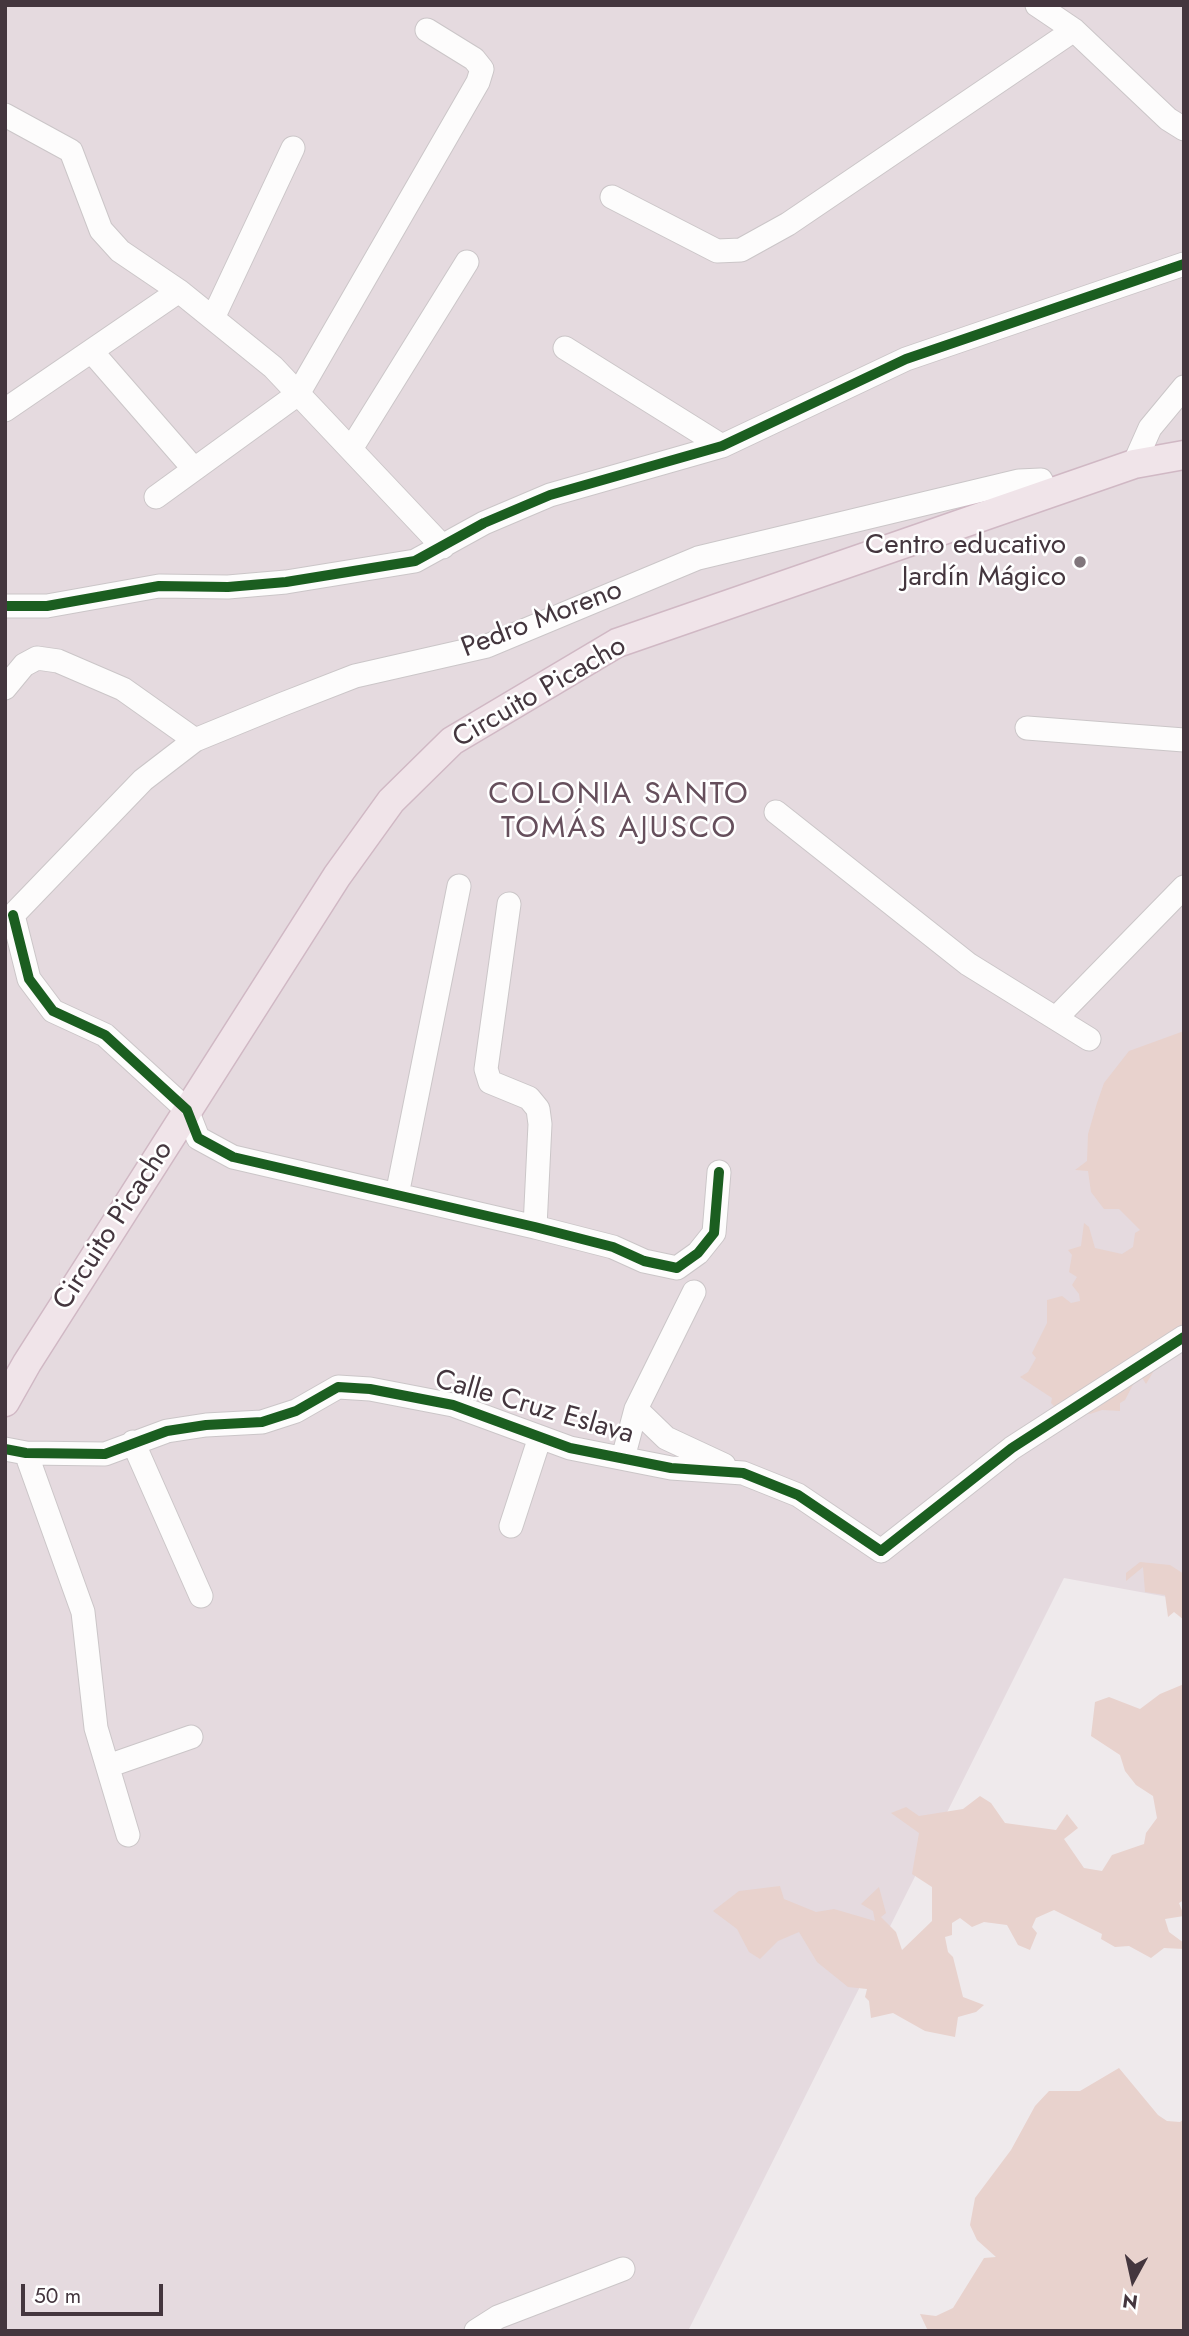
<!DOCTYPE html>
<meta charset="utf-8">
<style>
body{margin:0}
#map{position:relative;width:1189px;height:2336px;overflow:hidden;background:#efeaec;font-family:Jost,sans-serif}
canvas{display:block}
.frame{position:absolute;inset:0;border:7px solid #44363e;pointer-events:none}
.north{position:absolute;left:1098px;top:2245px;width:70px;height:70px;-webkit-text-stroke:5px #fff;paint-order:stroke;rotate:188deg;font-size:19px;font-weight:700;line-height:28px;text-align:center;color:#44363e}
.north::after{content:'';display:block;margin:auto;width:24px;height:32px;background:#44363e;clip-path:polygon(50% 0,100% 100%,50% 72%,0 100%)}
.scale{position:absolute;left:21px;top:2284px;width:142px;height:32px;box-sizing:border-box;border:4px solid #44363e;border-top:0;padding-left:9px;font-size:21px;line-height:24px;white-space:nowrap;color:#44363e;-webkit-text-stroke:5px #fff;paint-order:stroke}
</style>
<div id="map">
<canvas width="1189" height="2336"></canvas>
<div class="frame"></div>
<div class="north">N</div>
<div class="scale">50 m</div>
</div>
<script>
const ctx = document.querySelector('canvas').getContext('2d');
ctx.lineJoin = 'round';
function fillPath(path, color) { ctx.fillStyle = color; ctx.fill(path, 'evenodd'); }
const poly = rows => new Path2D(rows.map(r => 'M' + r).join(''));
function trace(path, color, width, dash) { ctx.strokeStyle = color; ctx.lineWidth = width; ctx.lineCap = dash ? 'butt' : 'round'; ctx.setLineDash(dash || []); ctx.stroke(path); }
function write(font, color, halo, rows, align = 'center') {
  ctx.font = font + ' Jost,sans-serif'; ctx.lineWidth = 5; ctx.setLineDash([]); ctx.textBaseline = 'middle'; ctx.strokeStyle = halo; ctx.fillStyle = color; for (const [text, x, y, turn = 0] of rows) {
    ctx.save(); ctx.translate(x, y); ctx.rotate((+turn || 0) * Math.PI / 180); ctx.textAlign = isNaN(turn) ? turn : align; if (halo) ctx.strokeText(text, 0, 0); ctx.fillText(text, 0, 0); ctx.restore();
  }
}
fillPath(poly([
 [5,5,1184,5,1184,1600,1064,1578,688,2331,5,2331]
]), '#e5dadf');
fillPath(poly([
 [1184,1031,1184,1348,1159,1362,1146,1384,1139,1373,1125,1400,1120,1403,1120,1411,1102,1410,1090,1414,1056,1408,1051,1403,1052,1398,1020,1377,1028,1372,1036,1358,1032,1353,1047,1323,1047,1300,1062,1296,1071,1303,1080,1301,1079,1294,1072,1285,1077,1277,1069,1272,1072,1255,1068,1250,1081,1246,1084,1223,1089,1227,1095,1248,1122,1254,1133,1247,1135,1233,1140,1230,1119,1209,1104,1209,1091,1192,1088,1171,1075,1170,1087,1161,1088,1134,1097,1103,1104,1083,1129,1051],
 [1140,1562,1170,1565,1184,1574,1184,1620,1174,1612,1168,1617,1165,1595,1145,1592,1143,1567,1126,1581,1126,1573],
 [1184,1684,1184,1900,1179,1903,1184,1916,1165,1919,1169,1932,1184,1943,1184,1949,1164,1948,1151,1958,1129,1946,1115,1947,1101,1939,1102,1934,1054,1910,1036,1918,1032,1927,1037,1933,1030,1950,1018,1945,1007,1925,984,1922,972,1927,960,1918,952,1923,952,1935,945,1937,948,1952,953,1957,963,1997,984,2005,976,2012,958,2017,955,2037,925,2031,893,2013,871,2018,869,2001,865,1997,867,1989,848,1987,817,1962,799,1932,778,1941,760,1959,749,1952,737,1929,713,1911,739,1891,780,1886,784,1899,816,1912,834,1909,875,1921,873,1911,861,1904,879,1887,886,1913,881,1917,896,1932,902,1950,932,1921,932,1887,912,1874,919,1833,891,1813,906,1807,919,1816,963,1809,980,1796,991,1803,1005,1823,1056,1830,1067,1814,1078,1828,1064,1839,1084,1868,1102,1871,1112,1855,1144,1844,1146,1833,1157,1818,1153,1796,1136,1785,1125,1771,1120,1755,1091,1736,1095,1702,1109,1697,1140,1709,1160,1694],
 [1119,2068,1158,2115,1167,2121,1180,2122,1184,2119,1184,2331,928,2331,920,2314,936,2316,953,2308,984,2258,996,2257,977,2240,970,2225,975,2198,1011,2150,1035,2106,1049,2091,1080,2091]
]), '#e8d2cd');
const minor = poly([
 [1037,5,1074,30,1168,119,1184,129],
 [5,115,71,151,101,230,120,251,179,291,273,367,443,547],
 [612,197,717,251,741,250,788,224,1074,30],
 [213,318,293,148],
 [565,348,722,446],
 [93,353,194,469],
 [5,410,179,291],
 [351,449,467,262],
 [1134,464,1150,428,1184,387],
 [156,497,298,394,478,82,482,69,474,59,427,30],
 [5,606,47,606,159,586,228,587,286,582,415,561,484,523,550,495,722,446,906,359,1184,264],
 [5,688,24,665,37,658,58,661,123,689,195,740],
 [1027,728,1184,740],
 [776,812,968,964,1089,1039],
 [509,904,486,1069,490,1082,529,1098,538,1109,540,1124,535,1227],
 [13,915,143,780,195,740,283,704,355,676,487,646,698,558,1019,481,1041,480,1048,495],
 [13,915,29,979,53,1011,105,1035,187,1110,198,1138,233,1157,535,1227,613,1247,644,1261,677,1268,698,1253,714,1233,719,1172],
 [1057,1017,1184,887],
 [397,1195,459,886],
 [636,1409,666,1438,724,1465],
 [133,1442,201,1596],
 [5,1449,26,1453,105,1454,167,1431,206,1425,262,1422,296,1411,338,1387,370,1389,453,1405,570,1448,671,1468,743,1473,798,1495,881,1551,1012,1448,1184,1337],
 [26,1453,83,1612,96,1728,128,1835],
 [623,1458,636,1409,694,1292],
 [511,1526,540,1437],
 [108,1766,191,1737],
 [476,2331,498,2317,623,2269]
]);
const major = poly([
 [5,1402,27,1363,337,876,391,801,452,741,617,643,1134,464,1184,455]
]);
trace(minor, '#cbc6c8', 25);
trace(major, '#d0b8c4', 31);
trace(minor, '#fdfcfc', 23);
trace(major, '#f0e4e9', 28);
trace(poly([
 [5,606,47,606,159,586,228,587,286,582,415,561,484,523,550,495,722,446,906,359,1184,264],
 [13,915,29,979,53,1011,105,1035,187,1110,198,1138,233,1157,535,1227,613,1247,644,1261,677,1268,698,1253,714,1233,719,1172],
 [5,1449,26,1453,105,1454,167,1431,206,1425,262,1422,296,1411,338,1387,370,1389,453,1405,570,1448,671,1468,743,1473,798,1495,881,1551,1012,1448,1184,1337]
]), '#1b5e20', 10);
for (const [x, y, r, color] of [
 [1080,562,7,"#80757b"]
]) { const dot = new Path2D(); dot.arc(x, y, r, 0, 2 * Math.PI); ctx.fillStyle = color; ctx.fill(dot); trace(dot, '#fff', 2.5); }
write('28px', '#44363e', '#fff', [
 ["Centro educativo",1066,546],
 ["Jardín Mágico",1066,578]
], 'right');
write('28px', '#44363e', '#fff', [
 ["Pedro Moreno",542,620,-21],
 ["Circuito Picacho",540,693,-30],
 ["Circuito Picacho",114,1226,-57],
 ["Calle Cruz Eslava",534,1408,16]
]);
ctx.letterSpacing = '2px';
write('30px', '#664f5c', '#fff', [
 ["COLONIA SANTO",619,796],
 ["TOMÁS AJUSCO",619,830]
]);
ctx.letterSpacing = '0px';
</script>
